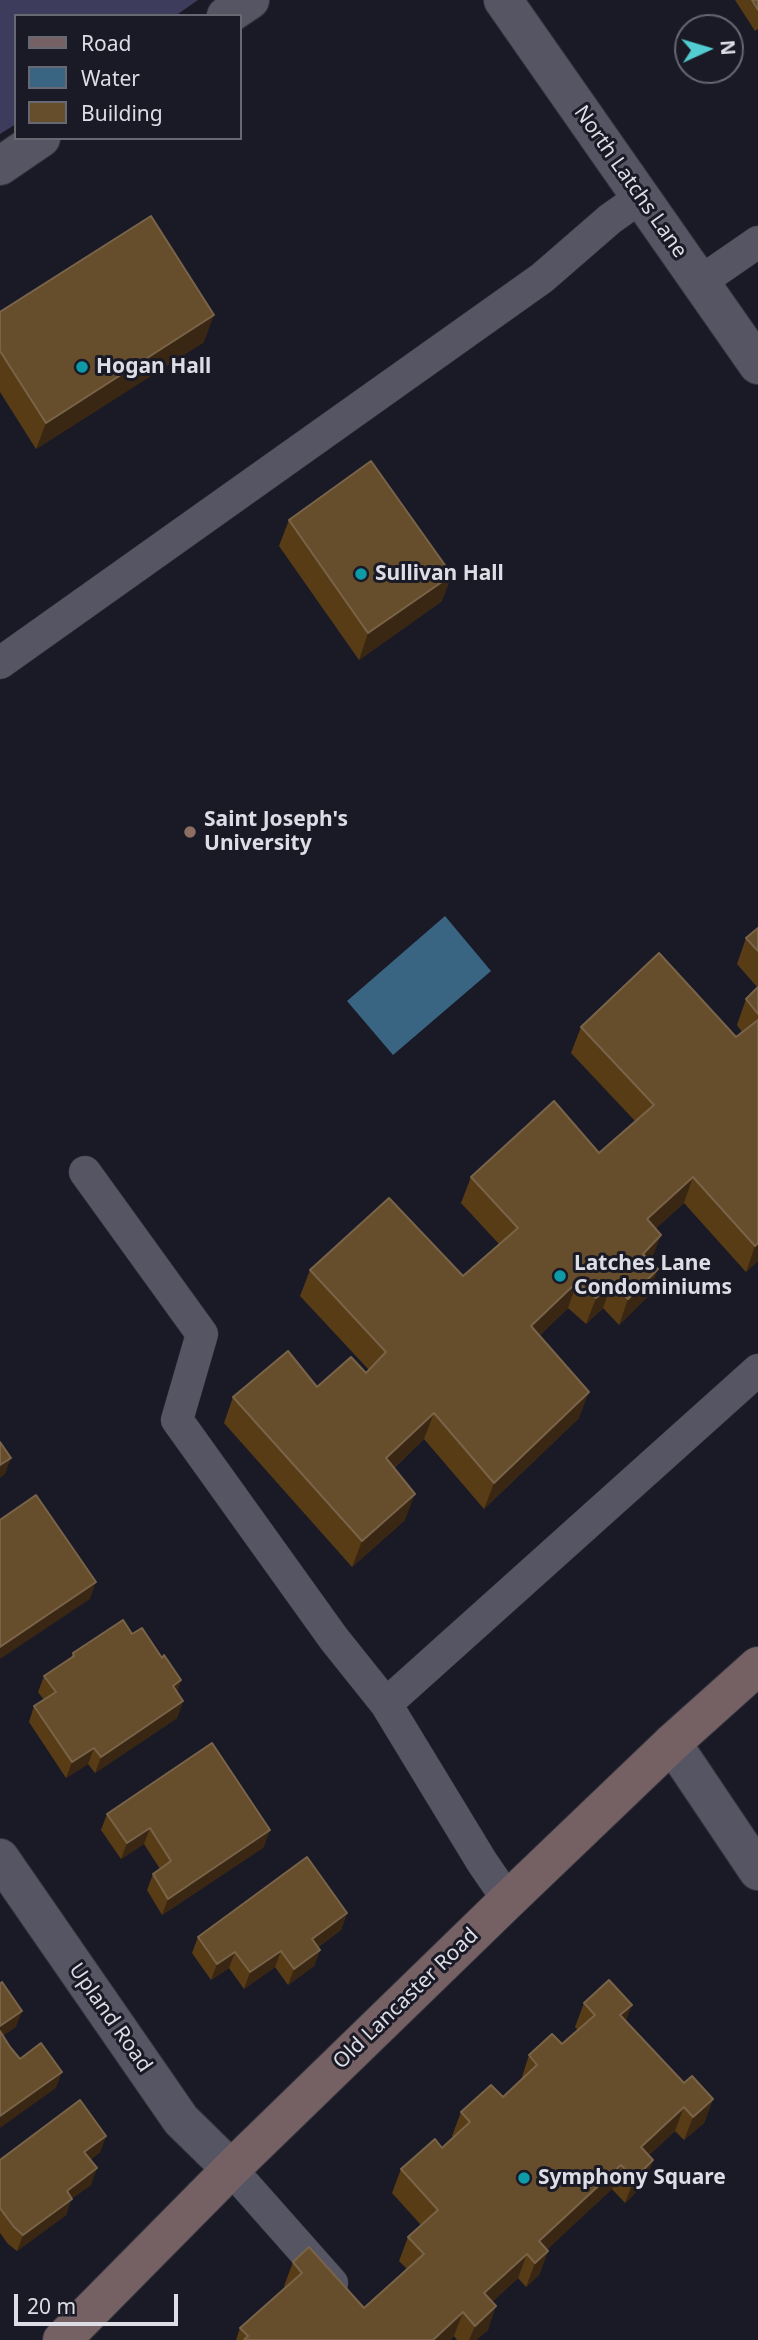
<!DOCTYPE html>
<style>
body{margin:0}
#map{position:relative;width:758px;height:2340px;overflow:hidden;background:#1a1a26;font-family:"Noto Sans",sans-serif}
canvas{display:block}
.legend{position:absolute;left:14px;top:14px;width:228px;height:126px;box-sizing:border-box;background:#1a1a26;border:2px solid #686873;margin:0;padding:9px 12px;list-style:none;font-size:21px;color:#dddde6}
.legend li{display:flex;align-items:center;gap:14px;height:35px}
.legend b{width:35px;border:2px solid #686873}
.north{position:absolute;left:674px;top:14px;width:70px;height:70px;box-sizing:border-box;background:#1a1a26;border:2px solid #686873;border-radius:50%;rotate:86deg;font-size:19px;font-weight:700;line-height:28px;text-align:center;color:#dddde6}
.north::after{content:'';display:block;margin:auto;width:24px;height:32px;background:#52ccd0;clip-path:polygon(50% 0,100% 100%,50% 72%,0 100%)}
.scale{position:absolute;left:14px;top:2294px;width:164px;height:32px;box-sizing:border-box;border:4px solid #dddde6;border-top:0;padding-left:9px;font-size:21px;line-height:24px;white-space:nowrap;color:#dddde6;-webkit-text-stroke:5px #1a1a26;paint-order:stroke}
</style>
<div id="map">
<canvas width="758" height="2340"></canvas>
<ul class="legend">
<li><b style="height:9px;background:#756064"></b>Road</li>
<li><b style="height:19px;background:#396583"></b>Water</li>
<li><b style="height:19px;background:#664d2c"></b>Building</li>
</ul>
<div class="north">N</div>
<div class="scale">20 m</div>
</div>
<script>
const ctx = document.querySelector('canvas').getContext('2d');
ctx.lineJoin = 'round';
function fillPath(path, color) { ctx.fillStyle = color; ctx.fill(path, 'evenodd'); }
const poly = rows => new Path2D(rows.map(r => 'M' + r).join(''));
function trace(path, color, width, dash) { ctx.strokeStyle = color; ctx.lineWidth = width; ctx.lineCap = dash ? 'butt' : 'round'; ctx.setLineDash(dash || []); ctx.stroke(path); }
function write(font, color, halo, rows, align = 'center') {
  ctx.font = font + ' "Noto Sans",sans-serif'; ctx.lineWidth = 6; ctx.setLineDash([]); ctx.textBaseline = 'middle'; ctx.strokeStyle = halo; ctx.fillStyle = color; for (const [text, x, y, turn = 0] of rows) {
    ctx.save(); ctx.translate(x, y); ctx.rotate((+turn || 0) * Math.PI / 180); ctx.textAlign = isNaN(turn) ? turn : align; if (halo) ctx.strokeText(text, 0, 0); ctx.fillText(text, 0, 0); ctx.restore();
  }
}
fillPath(poly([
 [0,0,198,0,175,16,16,16,16,124,0,134]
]), '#3e3c5d');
fillPath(poly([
 [445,916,491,971,393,1055,347,1001]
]), '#396583');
const service = poly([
 [700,282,758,242],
 [0,663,542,278,610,219,641,197],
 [85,1172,202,1334,177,1420,334,1639,386,1704],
 [508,1900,482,1862,386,1704,758,1370],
 [231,2169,332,2283]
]);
const minor = poly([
 [503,0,758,365],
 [226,16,250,0],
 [0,166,41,138],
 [672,1743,758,1871],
 [0,1858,181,2120,231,2169]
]);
const secondary = poly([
 [62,2340,231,2169,508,1900,672,1743,758,1666]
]);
trace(service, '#35353e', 33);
trace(minor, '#35353e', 40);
trace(secondary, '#35353e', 40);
trace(service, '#565564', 32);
trace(minor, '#565564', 38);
trace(secondary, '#756064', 38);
fillPath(poly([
 [735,0,758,0,758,29,755,31],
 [0,312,204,342,36,449,0,392],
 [289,520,442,601,359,660,279,546],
 [758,928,758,1261,746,1272,684,1203,655,1229,651,1261,649,1295,619,1325,603,1308,586,1324,568,1308,539,1336,579,1418,484,1509,424,1439,394,1468,405,1520,352,1567,224,1423,233,1397,317,1387,366,1373,369,1370,300,1296,310,1270,463,1276,499,1244,461,1203,471,1177,599,1153,635,1121,571,1053,581,1027,736,1037,742,1032,737,1025,746,999,758,988,737,964,746,938],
 [132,1634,162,1658,181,1680,177,1692,183,1701,177,1718,95,1773,88,1764,66,1778,29,1722,34,1706,44,1700,38,1692,44,1676,71,1658,73,1653],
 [107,1814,264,1847,162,1915,147,1890,153,1874,160,1869,144,1844,121,1859,101,1830],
 [347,1913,341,1930,318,1947,320,1950,314,1966,288,1985,275,1967,244,1989,229,1968,211,1980,192,1953,198,1937],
 [584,2003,626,2021,684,2083,713,2099,704,2123,684,2140,675,2131,648,2156,653,2160,644,2184,625,2203,612,2189,546,2250,548,2251,539,2275,526,2287,518,2278,492,2302,488,2330,476,2340,457,2340,454,2336,450,2340,236,2340,240,2328,285,2287,284,2286,293,2262,364,2308,407,2269,399,2261,408,2237,421,2225,392,2193,401,2169,442,2148,453,2137,452,2136,461,2112,503,2097,521,2080,529,2055,562,2044,578,2030,575,2027],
 [106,2136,100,2152,90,2160,91,2185,71,2199,66,2215,17,2251,8,2244,0,2233,0,2160]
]), '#583c16');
fillPath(poly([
 [214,315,204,342,36,449,46,423],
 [452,575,442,601,359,660,368,633],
 [693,1177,684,1203,637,1245,647,1219],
 [661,1235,651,1261,643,1254],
 [758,1243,758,1261,746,1272,755,1246],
 [658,1269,649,1295,619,1325,628,1299],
 [577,1282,568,1308,521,1353,531,1326],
 [612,1282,603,1308,586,1324,596,1298],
 [589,1392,579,1418,484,1509,494,1483],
 [434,1413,424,1439,376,1484,386,1458],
 [11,1458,5,1474,0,1478,0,1465],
 [415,1494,405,1520,352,1567,362,1541],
 [96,1582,90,1599,0,1659,0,1647],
 [181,1680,175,1697,173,1686],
 [183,1701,177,1718,95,1773,101,1757],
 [94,1748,88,1764,66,1778,72,1762],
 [150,1828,144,1844,121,1859,127,1843],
 [270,1830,264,1847,162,1915,168,1899],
 [347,1913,341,1930,306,1955,312,1939],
 [320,1950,314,1966,288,1985,294,1969],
 [281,1951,275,1967,244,1989,250,1972],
 [235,1952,229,1968,211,1980,217,1964],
 [632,2005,623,2029,620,2015],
 [22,2011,16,2027,0,2038,0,2026],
 [62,2072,56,2088,0,2128,0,2116],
 [713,2099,704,2123,684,2140,693,2117],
 [684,2107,675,2131,632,2171,641,2147],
 [106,2136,100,2152,78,2169,84,2152],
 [653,2160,644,2184,625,2203,634,2179],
 [621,2165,612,2189,534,2262,539,2241],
 [97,2168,91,2185,71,2199,66,2215,17,2251,23,2235,67,2191],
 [548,2251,539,2275,526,2287,535,2263],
 [527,2254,518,2278,476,2317,484,2293],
 [496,2306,488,2330,476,2340,469,2340,475,2326],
 [463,2312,454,2336,450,2340,433,2340]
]), '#392713');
const building = poly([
 [752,0,758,0,758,10,752,0],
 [151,216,214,315,46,423,0,351,0,312,151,216],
 [371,461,452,575,368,633,289,520,371,461],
 [758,928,758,951,746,938,758,928],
 [659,953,736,1037,758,1020,758,1243,755,1246,693,1177,647,1219,661,1235,643,1254,658,1269,628,1299,612,1282,596,1298,577,1282,531,1326,589,1392,494,1483,434,1413,386,1458,415,1494,362,1541,233,1397,288,1351,317,1387,351,1357,366,1373,386,1352,310,1270,389,1198,463,1276,518,1228,471,1177,554,1101,599,1153,654,1105,581,1027,659,953],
 [758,987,758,1014,746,999,758,987],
 [0,1442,11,1458,0,1465,0,1442],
 [36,1495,96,1582,0,1647,0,1520,36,1495],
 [123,1620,132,1634,142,1628,162,1658,164,1655,181,1680,173,1686,183,1701,101,1757,94,1748,72,1762,34,1706,56,1692,44,1676,74,1656,73,1653,123,1620],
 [212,1743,270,1830,168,1899,153,1874,171,1861,150,1828,127,1843,107,1814,212,1743],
 [307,1857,347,1913,312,1939,320,1950,294,1969,281,1951,250,1972,235,1952,217,1964,198,1937,307,1857],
 [609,1980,632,2005,620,2015,684,2083,692,2076,713,2099,693,2117,684,2107,641,2147,653,2160,634,2179,621,2165,539,2241,548,2251,535,2263,527,2254,484,2293,496,2306,475,2326,463,2312,433,2340,244,2340,248,2336,240,2328,302,2273,293,2262,309,2247,364,2308,424,2254,408,2237,438,2210,401,2169,435,2139,442,2148,470,2122,461,2112,491,2085,503,2097,537,2065,529,2055,552,2034,562,2044,595,2015,584,2003,609,1980],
 [2,1982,22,2011,0,2026,0,1984,2,1982],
 [0,2031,10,2047,20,2059,41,2043,62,2072,0,2116,0,2031],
 [80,2100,106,2136,84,2152,97,2168,67,2191,72,2199,23,2235,14,2227,0,2208,0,2160,80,2100]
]);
fillPath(building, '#664d2c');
trace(building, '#796449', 2);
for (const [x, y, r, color] of [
 [82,367,7,"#0f9aa8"],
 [361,574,7,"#0f9aa8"],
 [190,832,7,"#8d6e63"],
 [560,1276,7,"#0f9aa8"],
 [524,2178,7,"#0f9aa8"]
]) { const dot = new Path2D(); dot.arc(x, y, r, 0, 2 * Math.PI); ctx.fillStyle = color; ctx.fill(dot); trace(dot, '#1a1a26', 2.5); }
write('21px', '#dddde6', '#1a1a26', [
 ["North Latchs Lane",630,182,55],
 ["Old Lancaster Road",406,1999,-44],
 ["Upland Road",110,2018,55]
]);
write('bold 21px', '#dddde6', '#1a1a26', [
 ["Hogan Hall",96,367],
 ["Sullivan Hall",375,574],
 ["Saint Joseph's",204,820],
 ["University",204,844],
 ["Latches Lane",574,1264],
 ["Condominiums",574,1288],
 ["Symphony Square",538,2178]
], 'left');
</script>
